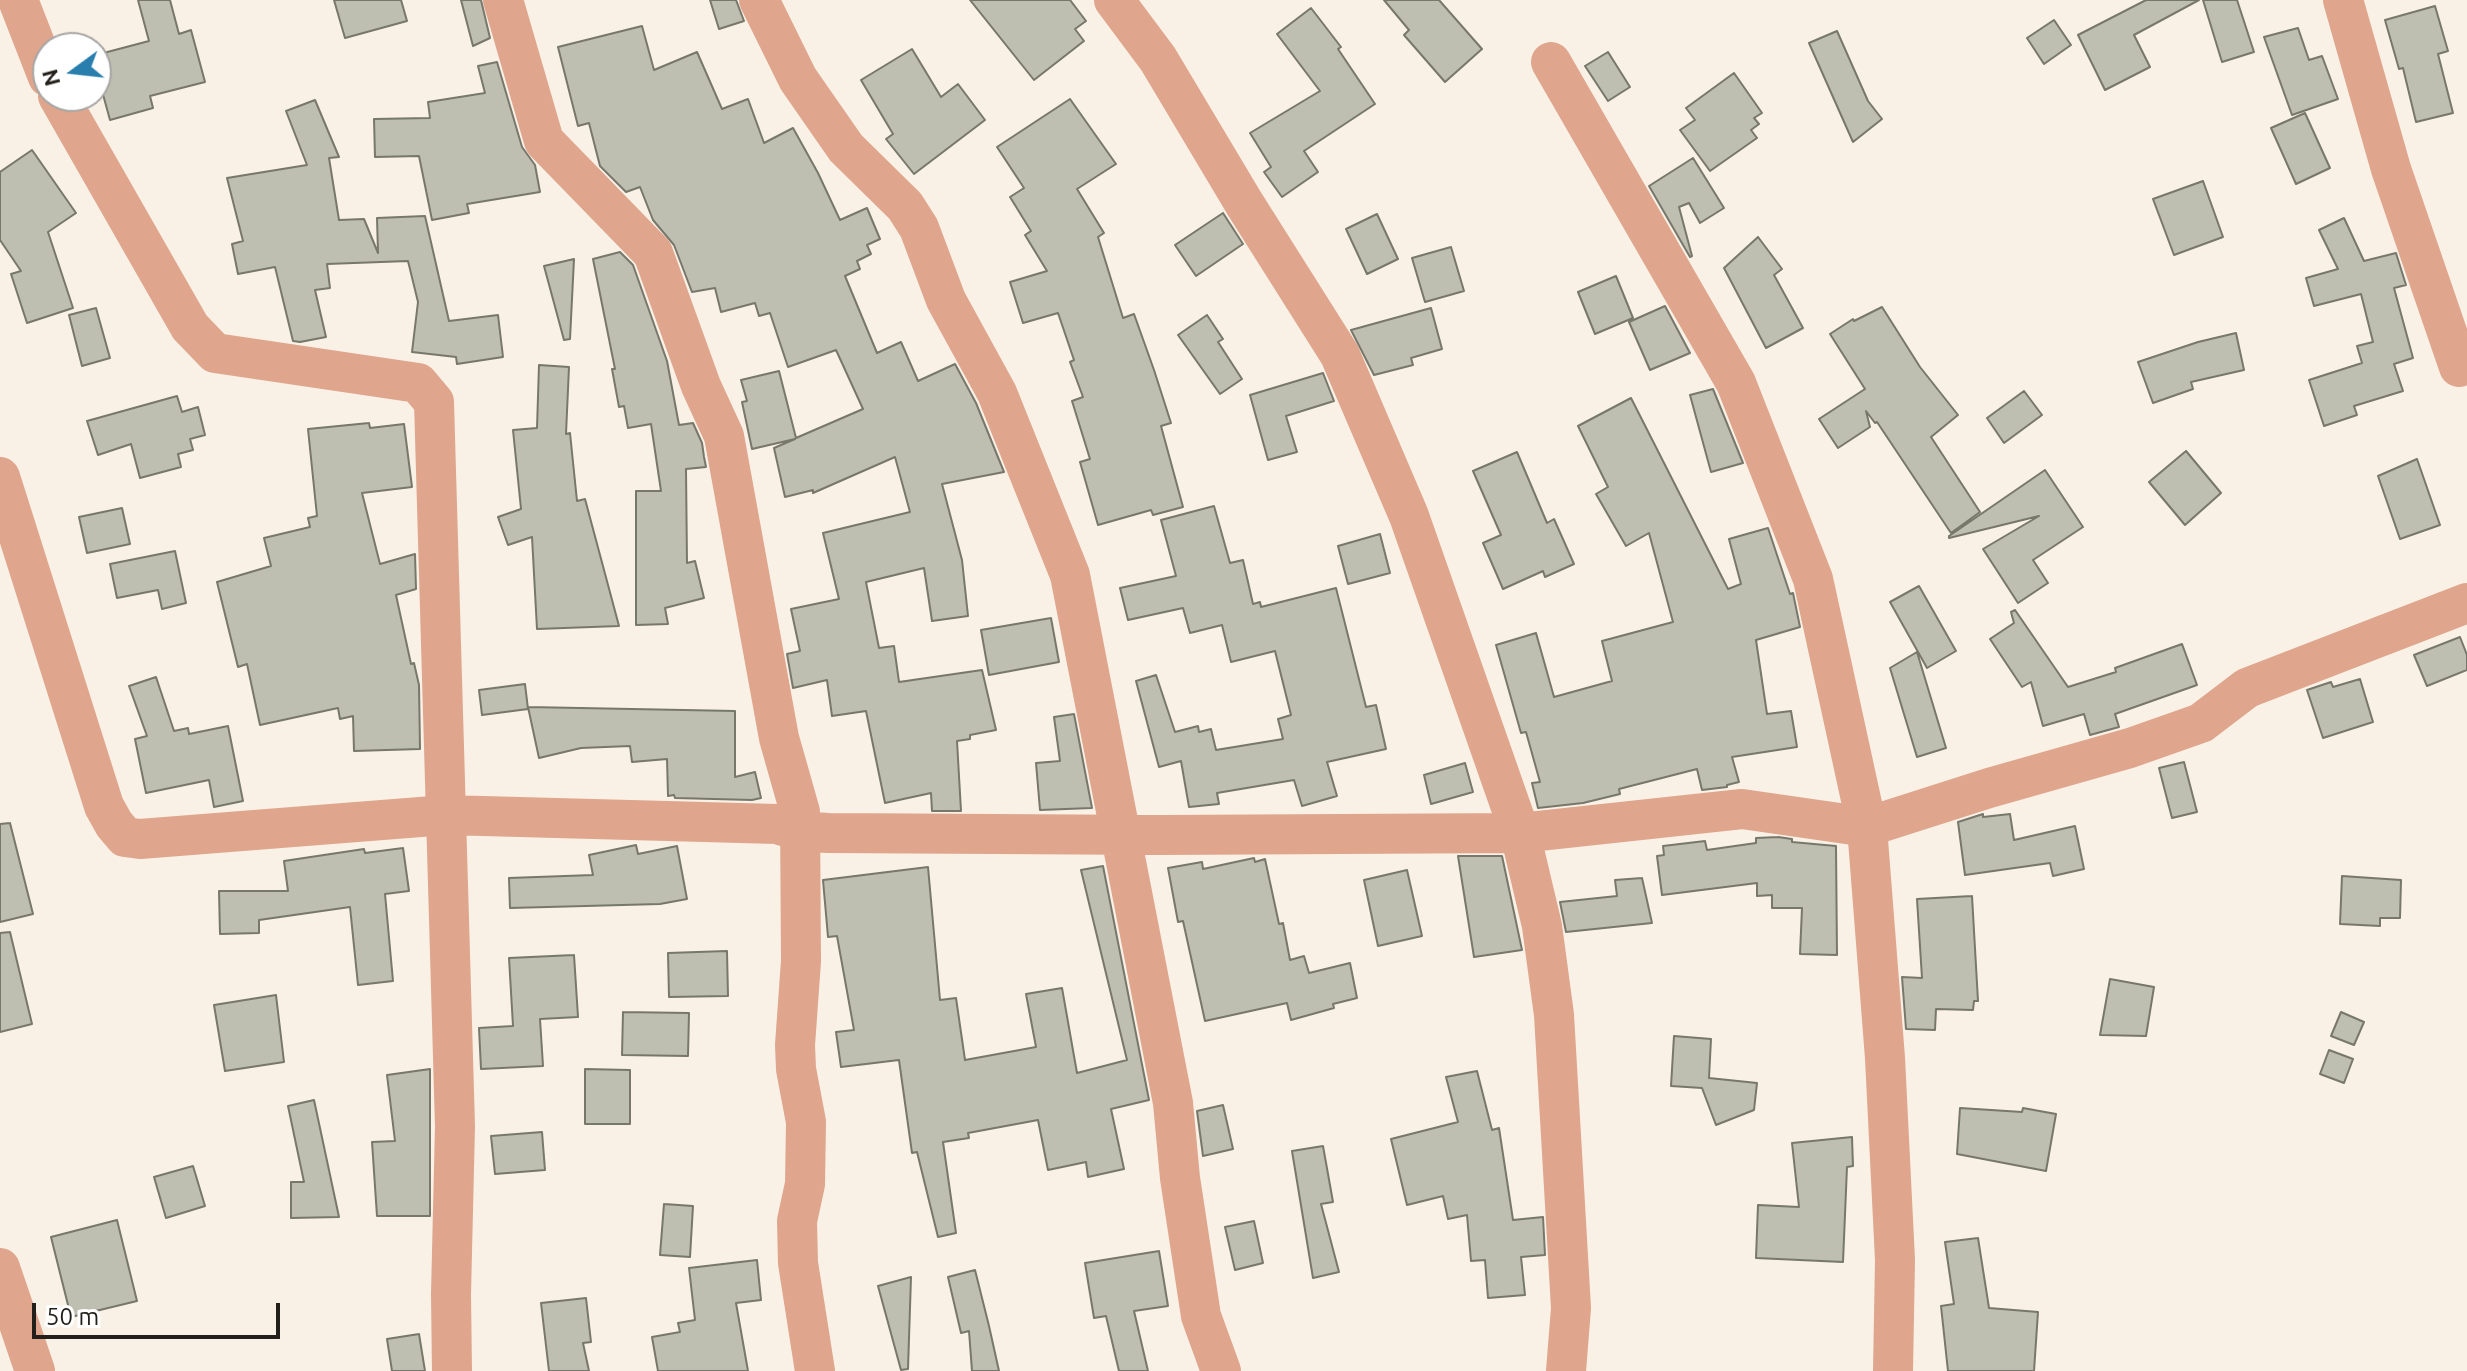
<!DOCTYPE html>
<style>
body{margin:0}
#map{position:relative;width:2467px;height:1371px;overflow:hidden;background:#f9f1e5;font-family:Ubuntu,sans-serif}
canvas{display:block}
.north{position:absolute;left:32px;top:32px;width:80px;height:80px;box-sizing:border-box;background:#fff;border:2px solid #a7a6a4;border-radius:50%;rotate:255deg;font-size:22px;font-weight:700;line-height:32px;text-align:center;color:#23201c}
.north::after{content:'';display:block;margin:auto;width:28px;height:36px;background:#287fae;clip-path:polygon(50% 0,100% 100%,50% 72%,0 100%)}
.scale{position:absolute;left:32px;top:1303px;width:248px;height:36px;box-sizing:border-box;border:4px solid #23201c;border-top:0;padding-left:10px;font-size:24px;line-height:28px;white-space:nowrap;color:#23201c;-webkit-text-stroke:6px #fff;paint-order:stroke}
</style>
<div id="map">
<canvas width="2467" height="1371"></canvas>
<div class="north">N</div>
<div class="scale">50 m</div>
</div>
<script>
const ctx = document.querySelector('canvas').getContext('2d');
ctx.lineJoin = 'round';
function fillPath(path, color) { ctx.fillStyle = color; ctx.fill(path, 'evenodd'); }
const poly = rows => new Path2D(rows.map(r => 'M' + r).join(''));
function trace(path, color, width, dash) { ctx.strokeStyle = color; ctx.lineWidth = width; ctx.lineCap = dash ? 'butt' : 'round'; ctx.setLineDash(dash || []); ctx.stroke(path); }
const building = poly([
 [138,0,170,0,179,34,191,30,205,82,150,96,153,108,110,120,96,69,96,55,149,41,138,0],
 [334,0,401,0,407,21,345,38,334,0],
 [461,0,481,0,490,38,473,46,461,0],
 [710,0,736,0,744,21,719,29,710,0],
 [970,0,1070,0,1086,21,1075,29,1084,41,1034,80,970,0],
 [1384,0,1439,0,1482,49,1445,82,1404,35,1409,30,1384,0],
 [2146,0,2199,0,2134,35,2150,67,2105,90,2078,35,2146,0],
 [2203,0,2237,0,2254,52,2222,62,2203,0],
 [2435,6,2448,51,2438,54,2453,113,2416,122,2403,68,2399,69,2385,20,2435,6],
 [1311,8,1341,47,1338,49,1375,104,1304,151,1318,172,1282,197,1264,172,1271,167,1250,133,1320,91,1277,34,1311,8],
 [2054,20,2071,45,2044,64,2027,38,2054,20],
 [642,26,654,70,697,52,722,109,748,99,764,143,793,128,818,173,840,220,867,208,880,239,867,245,871,254,857,261,860,269,845,276,877,353,901,342,918,381,955,364,976,403,1004,472,942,484,962,560,968,616,932,621,924,568,866,582,879,648,894,646,899,682,982,670,996,730,970,735,970,739,957,741,961,811,932,811,931,793,885,803,866,711,832,716,827,680,793,688,787,654,800,651,791,609,839,599,823,533,910,512,895,457,813,493,813,490,785,497,774,448,795,439,752,449,742,402,747,401,741,380,779,371,796,438,863,409,836,350,788,367,770,313,759,316,755,303,721,312,715,288,692,292,674,245,653,220,640,187,626,192,600,166,589,123,578,126,558,47,642,26],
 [2298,28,2309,60,2322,56,2338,99,2292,115,2264,37,2298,28],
 [1837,31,1868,101,1882,119,1853,142,1809,43,1837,31],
 [912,49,941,97,958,84,985,120,914,174,886,139,893,134,861,80,912,49],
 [1608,52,1630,87,1608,101,1585,66,1608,52],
 [497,62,522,147,535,165,540,192,467,204,469,213,432,220,419,156,375,157,374,119,430,118,428,102,485,93,478,66,497,62],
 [1734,73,1762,113,1754,118,1759,124,1751,130,1757,138,1710,171,1680,130,1695,120,1686,108,1734,73],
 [1070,99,1116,164,1077,189,1104,233,1098,237,1123,318,1134,314,1154,370,1171,423,1161,426,1183,507,1153,515,1151,510,1098,525,1080,462,1090,459,1072,401,1083,397,1070,362,1074,360,1058,313,1023,323,1010,282,1047,271,1025,235,1031,231,1010,197,1024,188,997,147,1070,99],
 [315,100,339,157,329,158,339,220,364,219,378,253,377,218,425,216,449,321,498,315,503,357,457,364,456,357,412,352,418,302,408,261,327,264,330,288,315,290,326,337,300,342,293,341,275,267,238,274,232,244,243,241,227,178,307,165,286,111,315,100],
 [2305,113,2330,168,2296,184,2271,128,2305,113],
 [32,150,76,213,48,232,73,308,27,323,11,274,21,271,0,240,0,172,32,150],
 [1693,158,1724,208,1700,223,1689,203,1679,207,1692,256,1690,257,1649,186,1693,158],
 [2203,181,2223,237,2174,255,2153,199,2203,181],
 [1223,213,1243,244,1196,276,1175,245,1223,213],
 [1377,214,1398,259,1367,274,1346,229,1377,214],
 [2344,218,2364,261,2396,253,2406,285,2394,288,2413,358,2394,364,2403,391,2354,406,2357,415,2324,426,2309,380,2362,363,2357,346,2373,342,2361,294,2314,306,2306,278,2338,269,2319,230,2344,218],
 [1758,237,1782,269,1774,275,1803,328,1766,348,1724,268,1758,237],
 [1451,247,1464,291,1425,302,1412,258,1451,247],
 [620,252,633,265,667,361,679,425,693,423,702,443,704,457,706,467,686,469,687,563,695,561,704,598,665,608,668,624,636,625,636,491,661,491,651,424,628,428,624,406,619,407,612,369,615,369,593,259,620,252],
 [574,259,570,339,564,340,544,266,574,259],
 [1616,276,1633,318,1595,334,1578,292,1616,276],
 [1665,306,1690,353,1650,370,1629,322,1665,306],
 [1882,307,1920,367,1958,415,1931,437,1980,512,1951,533,1877,422,1875,423,1866,411,1870,427,1838,448,1819,419,1865,389,1830,334,1853,319,1854,321,1882,307],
 [96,308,110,358,82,366,69,315,96,308],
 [1431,308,1442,349,1411,358,1413,365,1374,375,1351,330,1431,308],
 [1207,315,1223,339,1218,342,1242,379,1220,394,1178,335,1207,315],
 [2236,333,2244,370,2191,382,2193,389,2153,403,2138,362,2198,342,2236,333],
 [539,365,569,367,566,434,570,433,577,501,585,499,619,626,537,629,532,537,508,545,498,517,521,509,513,430,537,428,539,365],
 [1323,373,1334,401,1286,416,1297,452,1268,460,1250,395,1323,373],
 [1713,389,1743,463,1711,472,1690,395,1713,389],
 [2024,391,2042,415,2004,443,1987,418,2024,391],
 [177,396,182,412,198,407,205,435,190,439,193,450,178,454,181,467,140,478,131,444,98,455,87,421,177,396],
 [1631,398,1728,589,1741,584,1729,539,1768,528,1790,594,1793,593,1800,627,1756,640,1767,714,1791,711,1797,747,1732,757,1739,782,1727,785,1727,787,1702,790,1697,769,1619,789,1620,794,1583,803,1538,808,1532,783,1540,782,1526,732,1521,733,1496,645,1536,633,1554,697,1612,681,1602,641,1673,622,1649,533,1626,546,1596,494,1608,487,1578,426,1631,398],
 [369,423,370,428,404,424,412,487,362,493,380,564,415,554,416,589,396,595,411,664,414,663,419,685,420,749,354,751,353,716,340,719,338,708,260,725,247,664,238,667,217,582,271,566,264,538,310,527,308,518,317,516,308,429,369,423],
 [2186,451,2221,493,2185,525,2149,482,2186,451],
 [1517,452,1547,523,1554,519,1574,564,1545,577,1543,571,1503,589,1483,543,1501,535,1473,471,1517,452],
 [2417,459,2440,525,2400,539,2378,476,2417,459],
 [2045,470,2083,527,2033,560,2048,583,2018,603,1983,549,2039,516,1949,538,1949,536,2045,470],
 [1214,506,1230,563,1243,560,1253,604,1260,602,1261,607,1336,588,1366,707,1376,705,1386,749,1327,762,1337,796,1302,806,1294,780,1217,793,1219,804,1189,807,1181,761,1159,767,1136,681,1156,675,1175,732,1198,726,1199,732,1211,729,1216,750,1283,739,1278,719,1291,715,1275,651,1231,662,1222,625,1190,633,1183,608,1128,620,1120,588,1176,576,1161,520,1214,506],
 [122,508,130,544,87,553,79,517,122,508],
 [1380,534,1390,573,1348,584,1338,546,1380,534],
 [175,551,186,603,162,609,158,590,117,598,110,564,175,551],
 [1919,586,1956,651,1927,668,1890,602,1919,586],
 [2015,610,2068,687,2116,672,2115,668,2182,644,2197,685,2115,714,2119,727,2090,735,2084,714,2043,726,2031,682,2022,687,1990,639,2014,623,2011,612,2015,610],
 [1051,618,1059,662,989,675,981,630,1051,618],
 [2460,637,2467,655,2467,670,2427,686,2414,655,2460,637],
 [1917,652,1946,748,1917,757,1890,668,1917,652],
 [156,677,174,731,188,728,189,734,228,726,243,801,214,807,209,780,146,793,135,739,147,736,129,686,156,677],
 [2360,679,2373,722,2323,738,2307,690,2331,682,2333,687,2360,679],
 [525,684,528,709,482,715,479,690,525,684],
 [528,707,735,711,735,777,755,772,761,798,752,800,675,798,674,795,668,796,667,759,632,762,630,746,581,748,539,758,528,707],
 [1074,714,1092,808,1040,810,1036,763,1060,761,1054,717,1074,714],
 [2184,762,2197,812,2172,818,2159,768,2184,762],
 [1465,763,1473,792,1431,804,1424,775,1465,763],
 [1983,814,1983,817,2010,814,2014,840,2075,826,2084,869,2053,876,2050,863,1965,875,1958,822,1983,814],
 [10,823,33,914,0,922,0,824,10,823],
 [1778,837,1792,839,1792,842,1836,846,1837,955,1800,954,1802,908,1772,908,1772,895,1757,896,1757,883,1662,895,1657,856,1664,855,1663,846,1705,841,1707,850,1756,843,1756,838,1778,837],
 [636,845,638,854,677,846,687,899,660,904,510,908,509,878,593,875,589,855,636,845],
 [403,848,409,891,385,894,393,981,358,985,350,907,259,920,259,933,220,934,219,891,288,891,284,861,364,849,365,853,403,848],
 [1458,856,1502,856,1522,950,1474,957,1458,856],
 [1254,858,1255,862,1265,859,1279,924,1283,923,1290,960,1304,956,1309,973,1350,963,1357,998,1333,1004,1334,1008,1291,1020,1287,1003,1205,1021,1183,921,1178,922,1168,868,1202,862,1203,869,1254,858],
 [1103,866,1149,1100,1111,1109,1124,1169,1088,1177,1086,1162,1048,1170,1038,1120,968,1133,969,1138,943,1142,956,1233,938,1237,917,1152,912,1153,899,1060,841,1067,836,1032,854,1030,837,936,828,937,823,880,928,867,940,1000,956,998,965,1060,1036,1047,1026,994,1062,988,1077,1073,1127,1060,1081,870,1103,866],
 [1407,870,1422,936,1378,946,1364,880,1407,870],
 [2342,876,2401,880,2400,918,2380,918,2380,926,2340,924,2342,876],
 [1642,878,1652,923,1566,932,1560,902,1617,896,1615,880,1642,878],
 [1972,896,1978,1001,1974,1001,1973,1010,1936,1009,1935,1030,1906,1029,1902,977,1922,978,1917,899,1972,896],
 [10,932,32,1024,0,1032,0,933,10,932],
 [727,951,728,996,669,997,668,953,727,951],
 [574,955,578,1017,540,1019,543,1066,481,1069,479,1028,513,1026,509,958,574,955],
 [2110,979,2154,987,2146,1036,2100,1035,2110,979],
 [276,995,284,1062,225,1071,214,1005,276,995],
 [623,1012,689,1013,688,1056,622,1055,623,1012],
 [2341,1012,2364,1022,2354,1045,2331,1036,2341,1012],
 [1674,1036,1711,1039,1709,1078,1757,1083,1754,1110,1716,1125,1702,1088,1671,1086,1674,1036],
 [2329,1050,2353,1059,2344,1083,2320,1074,2329,1050],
 [430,1069,430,1216,377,1216,372,1142,395,1141,387,1075,430,1069],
 [585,1069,630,1070,630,1124,585,1124,585,1069],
 [1477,1071,1492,1130,1499,1128,1513,1220,1543,1217,1545,1255,1521,1257,1525,1295,1488,1298,1485,1260,1471,1261,1467,1215,1448,1219,1443,1196,1407,1205,1391,1139,1458,1122,1446,1077,1477,1071],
 [314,1100,339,1217,291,1218,291,1182,304,1182,288,1106,314,1100],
 [1223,1105,1233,1149,1203,1156,1197,1111,1223,1105],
 [1960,1108,2022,1112,2023,1108,2056,1114,2046,1171,1957,1154,1960,1108],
 [542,1132,545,1170,495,1174,491,1136,542,1132],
 [1852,1137,1853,1166,1847,1167,1843,1262,1756,1258,1758,1205,1799,1207,1792,1143,1852,1137],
 [1323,1146,1333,1202,1321,1204,1339,1272,1313,1278,1292,1151,1323,1146],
 [193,1166,205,1206,166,1218,154,1177,193,1166],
 [664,1204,693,1206,690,1257,660,1255,664,1204],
 [117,1220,137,1301,71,1317,51,1237,117,1220],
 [1254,1221,1263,1263,1235,1270,1225,1227,1254,1221],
 [1978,1238,1989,1308,2038,1312,2034,1371,1948,1371,1941,1306,1954,1304,1945,1242,1978,1238],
 [1159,1251,1168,1306,1134,1311,1148,1371,1119,1371,1106,1316,1094,1318,1085,1263,1159,1251],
 [757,1260,761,1300,736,1303,748,1371,658,1371,652,1337,680,1332,678,1323,695,1320,689,1268,757,1260],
 [975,1270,989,1326,999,1371,972,1371,969,1331,961,1333,948,1277,975,1270],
 [911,1277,908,1369,901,1370,878,1286,911,1277],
 [586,1298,591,1342,583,1343,589,1371,549,1371,541,1303,586,1298],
 [419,1334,425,1371,392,1371,387,1339,419,1334]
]);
fillPath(building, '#bebeb1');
trace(building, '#77776c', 2);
trace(poly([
 [18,0,48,77],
 [503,0,544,141,653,253,701,386,724,436,779,738,800,812,801,961,795,1045,796,1069,806,1122,805,1184,797,1221,798,1263,815,1371],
 [759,0,798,79,846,148,905,206,919,228,946,300,997,393,1070,575,1173,1103,1180,1178,1201,1316,1221,1371],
 [1114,0,1158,59,1244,203,1340,355,1409,516,1520,833,1542,926,1554,1015,1571,1308,1566,1371],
 [2343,0,2391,169,2459,367],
 [1551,62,1736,383,1813,579,1867,827,1885,1058,1895,1260,1893,1371],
 [58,96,190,327,215,353,418,383,434,402,455,1126,451,1294,452,1371],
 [0,477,104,806,114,824,125,837,140,839,446,815,777,824,800,831,828,833,1162,835,1520,833,1742,809,1867,827,1989,788,2130,748,2201,723,2247,688,2467,603],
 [0,1268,35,1371]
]), '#dfa58d', 40);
</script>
